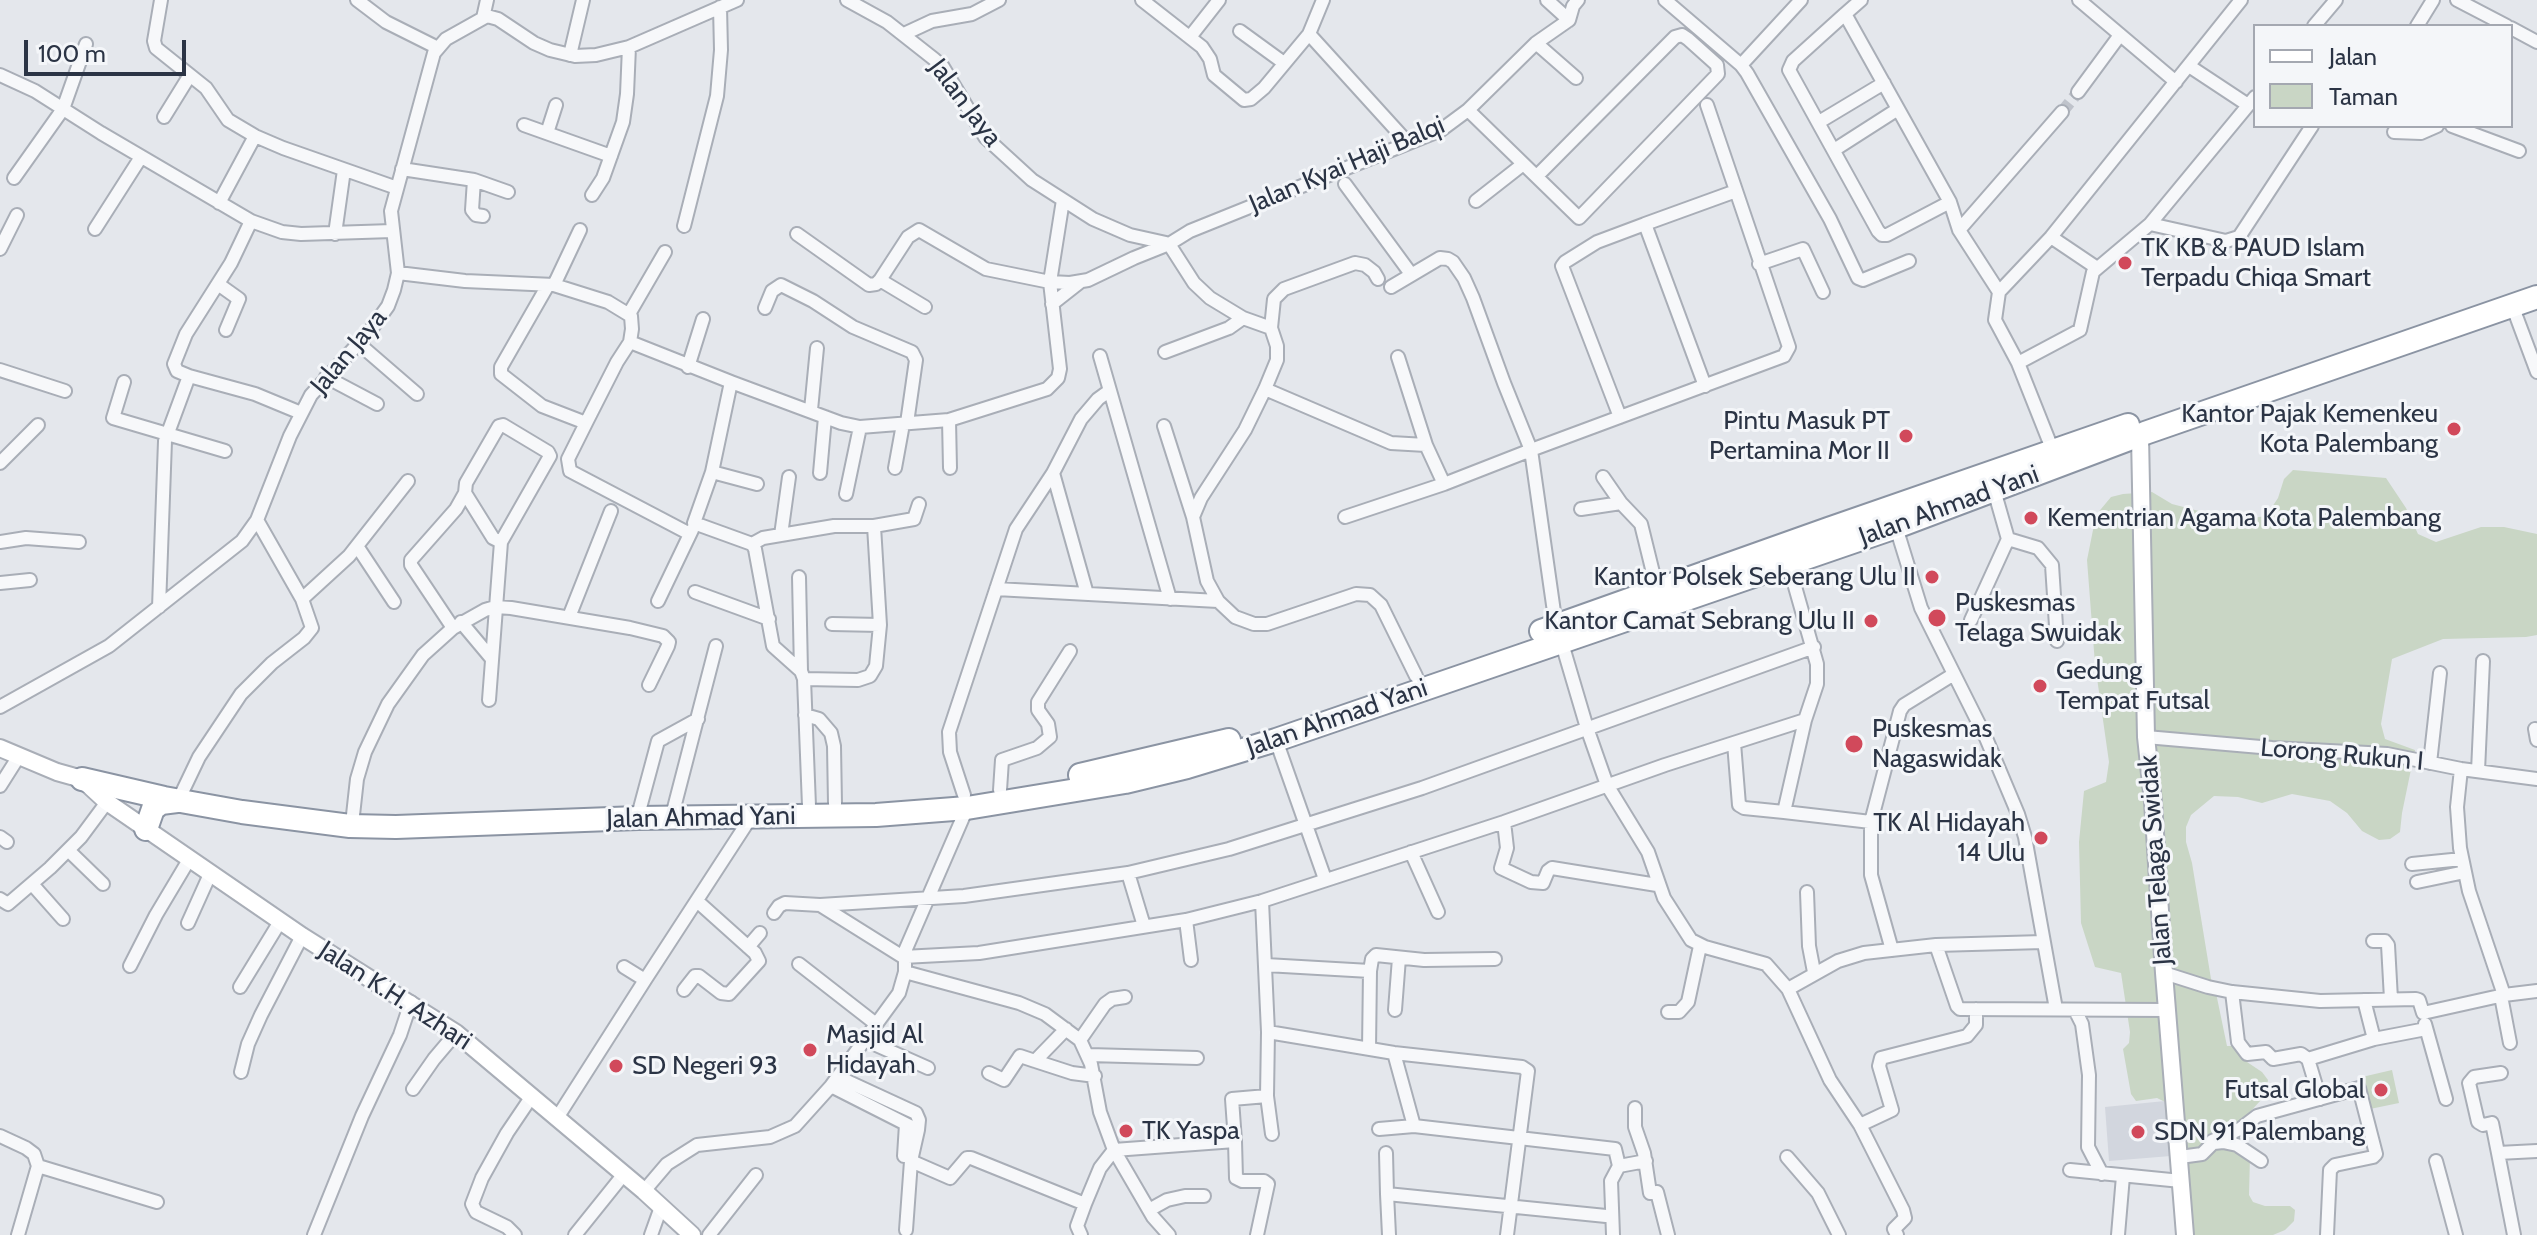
<!DOCTYPE html>
<style>
body{margin:0}
#map{position:relative;width:2537px;height:1235px;overflow:hidden;background:#e4e7ec;font-family:Cabin,sans-serif}
canvas{display:block}
.legend{position:absolute;left:2253px;top:24px;width:260px;height:104px;box-sizing:border-box;background:#f4f6f9;border:2px solid #a4a8b1;margin:0;padding:10px 14px;list-style:none;font-size:24px;color:#2b3445}
.legend li{display:flex;align-items:center;gap:16px;height:40px}
.legend b{width:40px;border:2px solid #a4a8b1}
.scale{position:absolute;left:24px;top:40px;width:162px;height:36px;box-sizing:border-box;border:4px solid #2b3445;border-top:0;padding-left:10px;font-size:24px;line-height:28px;white-space:nowrap;color:#2b3445;-webkit-text-stroke:6px #f4f6f9;paint-order:stroke}
</style>
<div id="map">
<canvas width="2537" height="1235"></canvas>
<ul class="legend">
<li><b style="height:10px;background:#fff"></b>Jalan</li>
<li><b style="height:22px;background:#c9d6c5"></b>Taman</li>
</ul>
<div class="scale">100 m</div>
</div>
<script>
const ctx = document.querySelector('canvas').getContext('2d');
ctx.lineJoin = 'round';
function fillPath(path, color) { ctx.fillStyle = color; ctx.fill(path, 'evenodd'); }
const poly = rows => new Path2D(rows.map(r => 'M' + r).join(''));
function trace(path, color, width, dash) { ctx.strokeStyle = color; ctx.lineWidth = width; ctx.lineCap = dash ? 'butt' : 'round'; ctx.setLineDash(dash || []); ctx.stroke(path); }
function write(font, color, halo, rows, align = 'center') {
  ctx.font = font + ' Cabin,sans-serif'; ctx.lineWidth = 6; ctx.setLineDash([]); ctx.textBaseline = 'middle'; ctx.strokeStyle = halo; ctx.fillStyle = color; for (const [text, x, y, turn = 0] of rows) {
    ctx.save(); ctx.translate(x, y); ctx.rotate((+turn || 0) * Math.PI / 180); ctx.textAlign = isNaN(turn) ? turn : align; if (halo) ctx.strokeText(text, 0, 0); ctx.fillText(text, 0, 0); ctx.restore();
  }
}
fillPath(poly([
 [2165,1101,2171,1156,2109,1161,2105,1107]
]), '#d2d6de');
fillPath(poly([
 [2293,470,2386,478,2406,508,2418,534,2436,542,2481,527,2504,527,2537,534,2537,635,2526,637,2443,639,2392,659,2381,724,2385,739,2415,750,2402,813,2400,832,2390,839,2379,840,2362,831,2347,813,2330,801,2292,794,2262,803,2238,797,2214,796,2191,815,2186,827,2186,842,2192,863,2211,979,2216,993,2227,1046,2234,1046,2241,1058,2262,1072,2268,1080,2266,1090,2261,1100,2238,1125,2206,1143,2216,1149,2229,1148,2250,1156,2249,1195,2253,1202,2265,1206,2290,1206,2295,1210,2294,1221,2285,1230,2273,1235,2191,1235,2169,1104,2157,1098,2136,1101,2131,1094,2123,1049,2129,1043,2130,1032,2121,973,2095,967,2081,923,2079,842,2084,791,2106,782,2109,762,2095,664,2087,560,2096,515,2111,497,2123,494,2152,492,2172,504,2218,516,2245,519,2266,516,2278,498,2284,479],
 [2392,1070,2399,1103,2370,1109,2362,1077]
]), '#c9d6c5');
trace(poly([
 [2062,112,2078,92]
]), '#bfc3cb', 12, [12, 6]);
const street = poly([
 [161,0,154,41,156,48,206,88,228,120,255,136,283,148,397,188],
 [357,0,386,22,438,48],
 [847,0,887,22,934,59,943,67,985,137,1032,180,1093,219,1130,235,1166,243],
 [1142,0,1202,47,1210,59,1214,75,1244,100,1251,99,1264,88,1309,34],
 [1323,0,1309,34,1408,143],
 [1547,0,1569,20],
 [1665,0,1741,65,1747,73,1830,219,1858,278,1863,280,1909,261],
 [1861,0,1845,14,1950,202,1959,230,1999,292],
 [2079,0,2176,82],
 [2457,0,2507,26],
 [1845,14,1793,61,1789,70,1878,231,1882,235,1887,235,1950,202],
 [483,18,487,0],
 [2314,26,2336,0],
 [2417,26,2433,0],
 [2511,28,2537,42],
 [1240,31,1284,63],
 [904,34,932,21,972,14,999,0],
 [1190,37,1219,0],
 [1536,43,1576,78],
 [570,55,583,0],
 [1741,65,1801,0],
 [2189,66,2248,105],
 [0,75,35,91,101,133,251,221,282,232,301,234,392,231],
 [2078,92,2120,35],
 [1468,110,1579,218,1718,74,1717,65,1688,39,1682,35,1675,37,1537,176],
 [164,117,190,75],
 [1819,122,1884,83],
 [524,125,611,156],
 [2452,126,2519,151],
 [2394,132,2421,133,2437,126],
 [547,133,556,105],
 [1834,150,1898,109],
 [402,169,474,180,472,210,476,215,483,216],
 [14,178,63,109,86,44],
 [474,180,508,192],
 [1345,184,1411,274],
 [592,195,603,178,623,122,627,94,629,47],
 [1476,201,1522,165],
 [219,203,255,136],
 [2150,224,2226,241,2239,237,2312,126],
 [684,226,717,96,721,50,720,7],
 [95,229,141,157],
 [1959,230,2062,112],
 [335,234,344,170],
 [797,234,869,285,876,284,880,280,908,237,919,230,986,269,1050,282,1070,283,1088,280,1134,258,1169,244,1190,231,1441,130,1468,110,1536,43,1569,20,1573,6,1578,0],
 [2051,237,2097,268],
 [1169,244,1194,283,1210,298,1243,318,1271,328,1277,346,1277,360,1265,389,1245,430,1201,498,1193,517,1207,581,1218,601,1235,617,1254,624,1267,624,1356,594,1370,595,1381,605,1416,676],
 [0,249,17,215],
 [1759,264,1803,249,1823,292],
 [398,273,465,281,554,285,608,302,631,316,632,329,630,342,731,382,712,472,694,523,752,544,755,549,773,646,801,671,804,679,809,806],
 [880,280,925,307],
 [218,284,239,299,226,330],
 [548,285,501,367,501,374,542,406,586,423,568,459,570,471,690,534],
 [554,285,580,230],
 [1391,287,1440,258,1448,259,1453,262,1464,278,1473,298,1504,383,1531,450,1784,356,1789,347,1707,105],
 [1052,304,1080,282],
 [2512,305,2537,372],
 [765,308,772,291,781,285,813,301,853,327,912,352,916,360,907,423],
 [629,314,665,252],
 [1271,328,1274,299,1284,289,1355,263,1365,265,1374,272,1378,279],
 [358,343,417,394],
 [1165,352,1229,328,1243,318],
 [1100,356,1170,599],
 [1398,357,1426,445],
 [2018,363,2080,330,2093,272,2150,224,2255,97],
 [688,367,703,319],
 [0,370,65,391],
 [189,376,255,394,301,413],
 [326,377,377,404],
 [124,382,113,418,225,451],
 [731,382,841,423,860,427,949,420,1047,389,1058,378,1060,369,1050,282,1063,200],
 [1705,386,1645,224,1736,191],
 [1265,389,1391,443,1426,445,1444,484],
 [811,410,817,348],
 [1620,417,1562,266,1565,262,1597,242,1645,224],
 [949,420,950,468],
 [586,423,617,362,630,342],
 [1164,426,1193,517],
 [2053,451,2018,363,1995,320,1999,292,2051,237,2241,0],
 [0,463,38,425],
 [895,468,903,424],
 [712,472,757,484],
 [820,473,825,417],
 [1053,473,1087,594],
 [1603,477,1621,503,1641,524,1657,589],
 [1994,490,2008,539,2038,548,2052,565,2057,641],
 [465,493,493,538,501,542],
 [846,494,860,427],
 [1581,509,1621,503],
 [1345,517,1444,484,1531,450,1556,626],
 [1896,527,1921,608,1986,738,2018,814,2025,837,2056,1009],
 [781,535,789,477],
 [0,542,26,538,79,542],
 [752,544,763,538,834,526,874,526],
 [357,546,394,602],
 [799,577,801,671],
 [0,583,30,580],
 [996,589,1218,601],
 [695,592,769,619],
 [302,599,349,556,408,481],
 [658,601,692,530],
 [159,607,165,441,189,376,177,371,174,364,186,334,231,263,251,221],
 [569,617,611,511],
 [1971,620,2008,539],
 [461,622,492,659],
 [832,624,880,625],
 [453,628,411,565,411,560,456,509,465,493,466,483,499,426,503,425,548,452,550,456,501,542,489,700],
 [1561,640,1587,728,1607,785,1648,852,1664,898,1691,940,1705,947,1766,964,1788,989,1830,1080,1860,1125,1903,1210,1905,1218,1894,1229,1897,1235],
 [804,679,858,680,870,676,876,666,880,625,874,526,914,519,919,504],
 [0,707,109,646,242,541,257,520,290,436,311,395,370,331,388,306,394,290,398,273,391,211,434,53,446,39,487,16,498,19,534,43,550,50,575,56,596,55,629,47,737,0],
 [805,715,819,719,831,733,834,746,835,804],
 [1805,720,1784,812,1871,822],
 [2535,729,2537,740],
 [2146,737,2272,748,2387,754,2461,769,2537,779],
 [1276,740,1325,879],
 [1734,743,1739,805,1744,808,1784,812],
 [2430,763,2440,673],
 [2461,769,2457,807,2460,848,2469,891,2504,995],
 [2478,771,2483,661],
 [0,786,19,756],
 [1000,790,1002,760,1037,748,1050,737,1048,724,1038,710,1038,702,1070,651],
 [964,795,950,752,949,732,1016,529,1053,473,1081,419,1098,399,1109,391],
 [178,801,199,757,241,694,272,663,304,638,312,628,302,599,257,520],
 [640,808,658,741,698,719],
 [674,808,716,646],
 [353,815,357,779,365,752,388,704,423,655,453,628,485,610,495,607,511,608,630,628,663,636,669,642,668,646,649,685],
 [1504,822,1507,848,1501,868,1531,882,1543,883,1548,871,1552,868,1657,885],
 [0,837,7,842],
 [68,850,103,884],
 [1411,852,1438,912],
 [2412,864,2462,859],
 [1128,873,1144,926],
 [2417,882,2465,872],
 [32,884,63,919],
 [1807,892,1809,946,1814,972],
 [0,899,8,904,50,868,81,837,107,802],
 [1262,901,1268,1032,1394,1053,1522,1067,1528,1071,1507,1235],
 [820,905,903,957,979,953,1186,920,1262,901,1504,822,1665,765,1805,720,1817,684,1817,664,1788,562],
 [774,913,779,906,785,903,820,905,964,896,1128,873,1229,849,1422,788,1814,647],
 [1186,920,1191,960],
 [188,923,211,872],
 [2373,941,2385,941,2388,945,2391,999],
 [1936,945,1957,1006,1960,1009,2167,1010],
 [748,947,760,933],
 [1892,950,1871,875,1871,822,1900,711,1904,705,1954,674],
 [799,964,876,1024],
 [1266,965,1370,971,1372,959,1376,955,1424,960,1495,959],
 [130,966,156,915,190,858],
 [624,967,645,980,751,817],
 [905,972,1019,1003,1045,1014,1080,1040,1091,1064,1100,1112,1114,1150,1153,1217,1169,1235],
 [2164,973,2208,987,2232,992,2320,1001,2416,999,2419,1000,2423,1013,2504,995,2537,991],
 [240,987,281,920],
 [1788,989,1838,961,1864,953,1936,945,2043,942],
 [684,990,695,976,699,976,721,993,729,994,759,961,755,953,697,901],
 [2232,992,2238,1042,2247,1054,2266,1052,2273,1059,2301,1054,2308,1059,2374,1039,2426,1029],
 [2501,996,2510,1043],
 [2364,1000,2374,1039],
 [1395,1010,1399,958],
 [2075,1010,2082,1024,2089,1075,2088,1147,2102,1174],
 [1668,1012,1679,1012,1688,1002,1700,946],
 [2425,1024,2446,1099],
 [865,1040,928,1068],
 [1080,1040,1105,1004,1112,999,1125,997],
 [1369,1049,1370,971],
 [1394,1053,1414,1126,1615,1149,1619,1166,1646,1161],
 [1089,1055,1197,1058],
 [2308,1059,2320,1099],
 [1035,1061,1072,1073,1095,1076],
 [241,1072,248,1044,261,1015,302,936],
 [989,1073,1004,1080,1020,1056,1035,1061,1066,1029],
 [838,1077,916,1113,919,1120,918,1130],
 [831,1086,906,1124,904,1156],
 [413,1089,434,1059,456,1033],
 [1267,1096,1272,1134],
 [1635,1108,1635,1127,1644,1153,1650,1193,1657,1192,1668,1235],
 [557,1118,645,980],
 [906,1124,918,1130,911,1161,906,1230],
 [1860,1125,1892,1110,1879,1066,1881,1058,1967,1036,1976,1025,1976,1009],
 [1379,1129,1414,1126],
 [0,1136,26,1148,34,1154,38,1166,18,1235],
 [1235,1141,1236,1178,1242,1181,1264,1181,1268,1184,1257,1235],
 [2212,1141,2240,1129,2257,1116,2359,1088,2376,1154,2373,1157,2335,1165,2330,1170,2327,1235],
 [2214,1143,2223,1142,2237,1145,2261,1161],
 [1386,1153,1387,1194],
 [2498,1153,2492,1123,2483,1125,2478,1122,2469,1083,2474,1077,2501,1073],
 [1787,1157,1818,1193,1839,1235],
 [2180,1157,2202,1154,2213,1143],
 [911,1161,950,1178,967,1158,971,1158,1085,1204,1100,1168,1114,1150,1235,1141,1232,1099,1267,1096,1268,1032],
 [2436,1161,2456,1235],
 [38,1166,157,1202],
 [2070,1170,2181,1181],
 [644,1191,667,1164,697,1145,770,1137,795,1126,831,1086,899,993,905,972,905,951,967,808],
 [1149,1210,1167,1200,1185,1196,1204,1196],
 [314,1235,362,1116,400,1035,411,1002],
 [515,1235,507,1227,476,1212,472,1204,482,1178,507,1133,532,1096],
 [575,1235,624,1174],
 [651,1235,661,1207],
 [709,1235,756,1175],
 [1081,1235,1077,1226,1085,1204],
 [1389,1235,1387,1194,1606,1216],
 [1613,1235,1611,1181,1619,1166],
 [2118,1235,2123,1176],
 [2514,1235,2498,1153,2537,1151]
]);
const secondary = poly([
 [2140,436,2146,737,2153,802,2164,973,2185,1235],
 [0,748,57,772,82,779,107,802,302,936,456,1033,644,1191,692,1235]
]);
const highway = poly([
 [1541,631,1828,529,2128,425],
 [1080,775,1229,740],
 [82,779,164,798,242,812,350,826,396,827,638,818,876,815,967,808,1125,782,1187,767,1276,740,1896,527,2145,433,2537,297],
 [146,829,153,809,161,803,177,801]
]);
trace(street, '#a9aeb7', 16);
trace(secondary, '#a9aeb7', 20);
trace(highway, '#8b94a3', 26);
trace(street, '#f7f8fa', 12);
trace(secondary, '#fff', 16);
trace(highway, '#fff', 22);
for (const [x, y, r, color] of [
 [2125,263,8,"#d1495b"],
 [2454,429,8,"#d1495b"],
 [1906,436,8,"#d1495b"],
 [2031,518,8,"#d1495b"],
 [1932,577,8,"#d1495b"],
 [1937,618,10,"#d1495b"],
 [1871,621,8,"#d1495b"],
 [2040,686,8,"#d1495b"],
 [1854,744,10,"#d1495b"],
 [2041,838,8,"#d1495b"],
 [810,1050,8,"#d1495b"],
 [616,1066,8,"#d1495b"],
 [2381,1090,8,"#d1495b"],
 [1126,1131,8,"#d1495b"],
 [2138,1132,8,"#d1495b"]
]) { const dot = new Path2D(); dot.arc(x, y, r, 0, 2 * Math.PI); ctx.fillStyle = color; ctx.fill(dot); trace(dot, '#f4f6f9', 3); }
write('26px', '#2b3445', '#f4f6f9', [
 ["Jalan Jaya",965,103,53],
 ["Jalan Kyai Haji Balqi",1347,165,-23],
 ["Jalan Jaya",349,352,-50],
 ["Jalan Ahmad Yani",1949,506,-20],
 ["Jalan Ahmad Yani",1337,718,-19],
 ["Lorong Rukun I",2342,755,5],
 ["Jalan Ahmad Yani",701,818,-1],
 ["Jalan Telaga Swidak",2156,860,-94],
 ["Jalan K.H. Azhari",395,996,33]
]);
write('26px', '#2b3445', '#f4f6f9', [
 ["TK KB & PAUD Islam",2141,248],
 ["Terpadu Chiqa Smart",2141,278],
 ["Kantor Pajak Kemenkeu",2438,414,"right"],
 ["Kota Palembang",2438,444,"right"],
 ["Pintu Masuk PT",1890,421,"right"],
 ["Pertamina Mor II",1890,451,"right"],
 ["Kementrian Agama Kota Palembang",2047,518],
 ["Kantor Polsek Seberang Ulu II",1916,577,"right"],
 ["Puskesmas",1955,603],
 ["Telaga Swuidak",1955,633],
 ["Kantor Camat Sebrang Ulu II",1855,621,"right"],
 ["Gedung",2056,671],
 ["Tempat Futsal",2056,701],
 ["Puskesmas",1872,729],
 ["Nagaswidak",1872,759],
 ["TK Al Hidayah",2025,823,"right"],
 ["14 Ulu",2025,853,"right"],
 ["Masjid Al",826,1035],
 ["Hidayah",826,1065],
 ["SD Negeri 93",632,1066],
 ["Futsal Global",2365,1090,"right"],
 ["TK Yaspa",1142,1131],
 ["SDN 91 Palembang",2154,1132]
], 'left');
</script>
